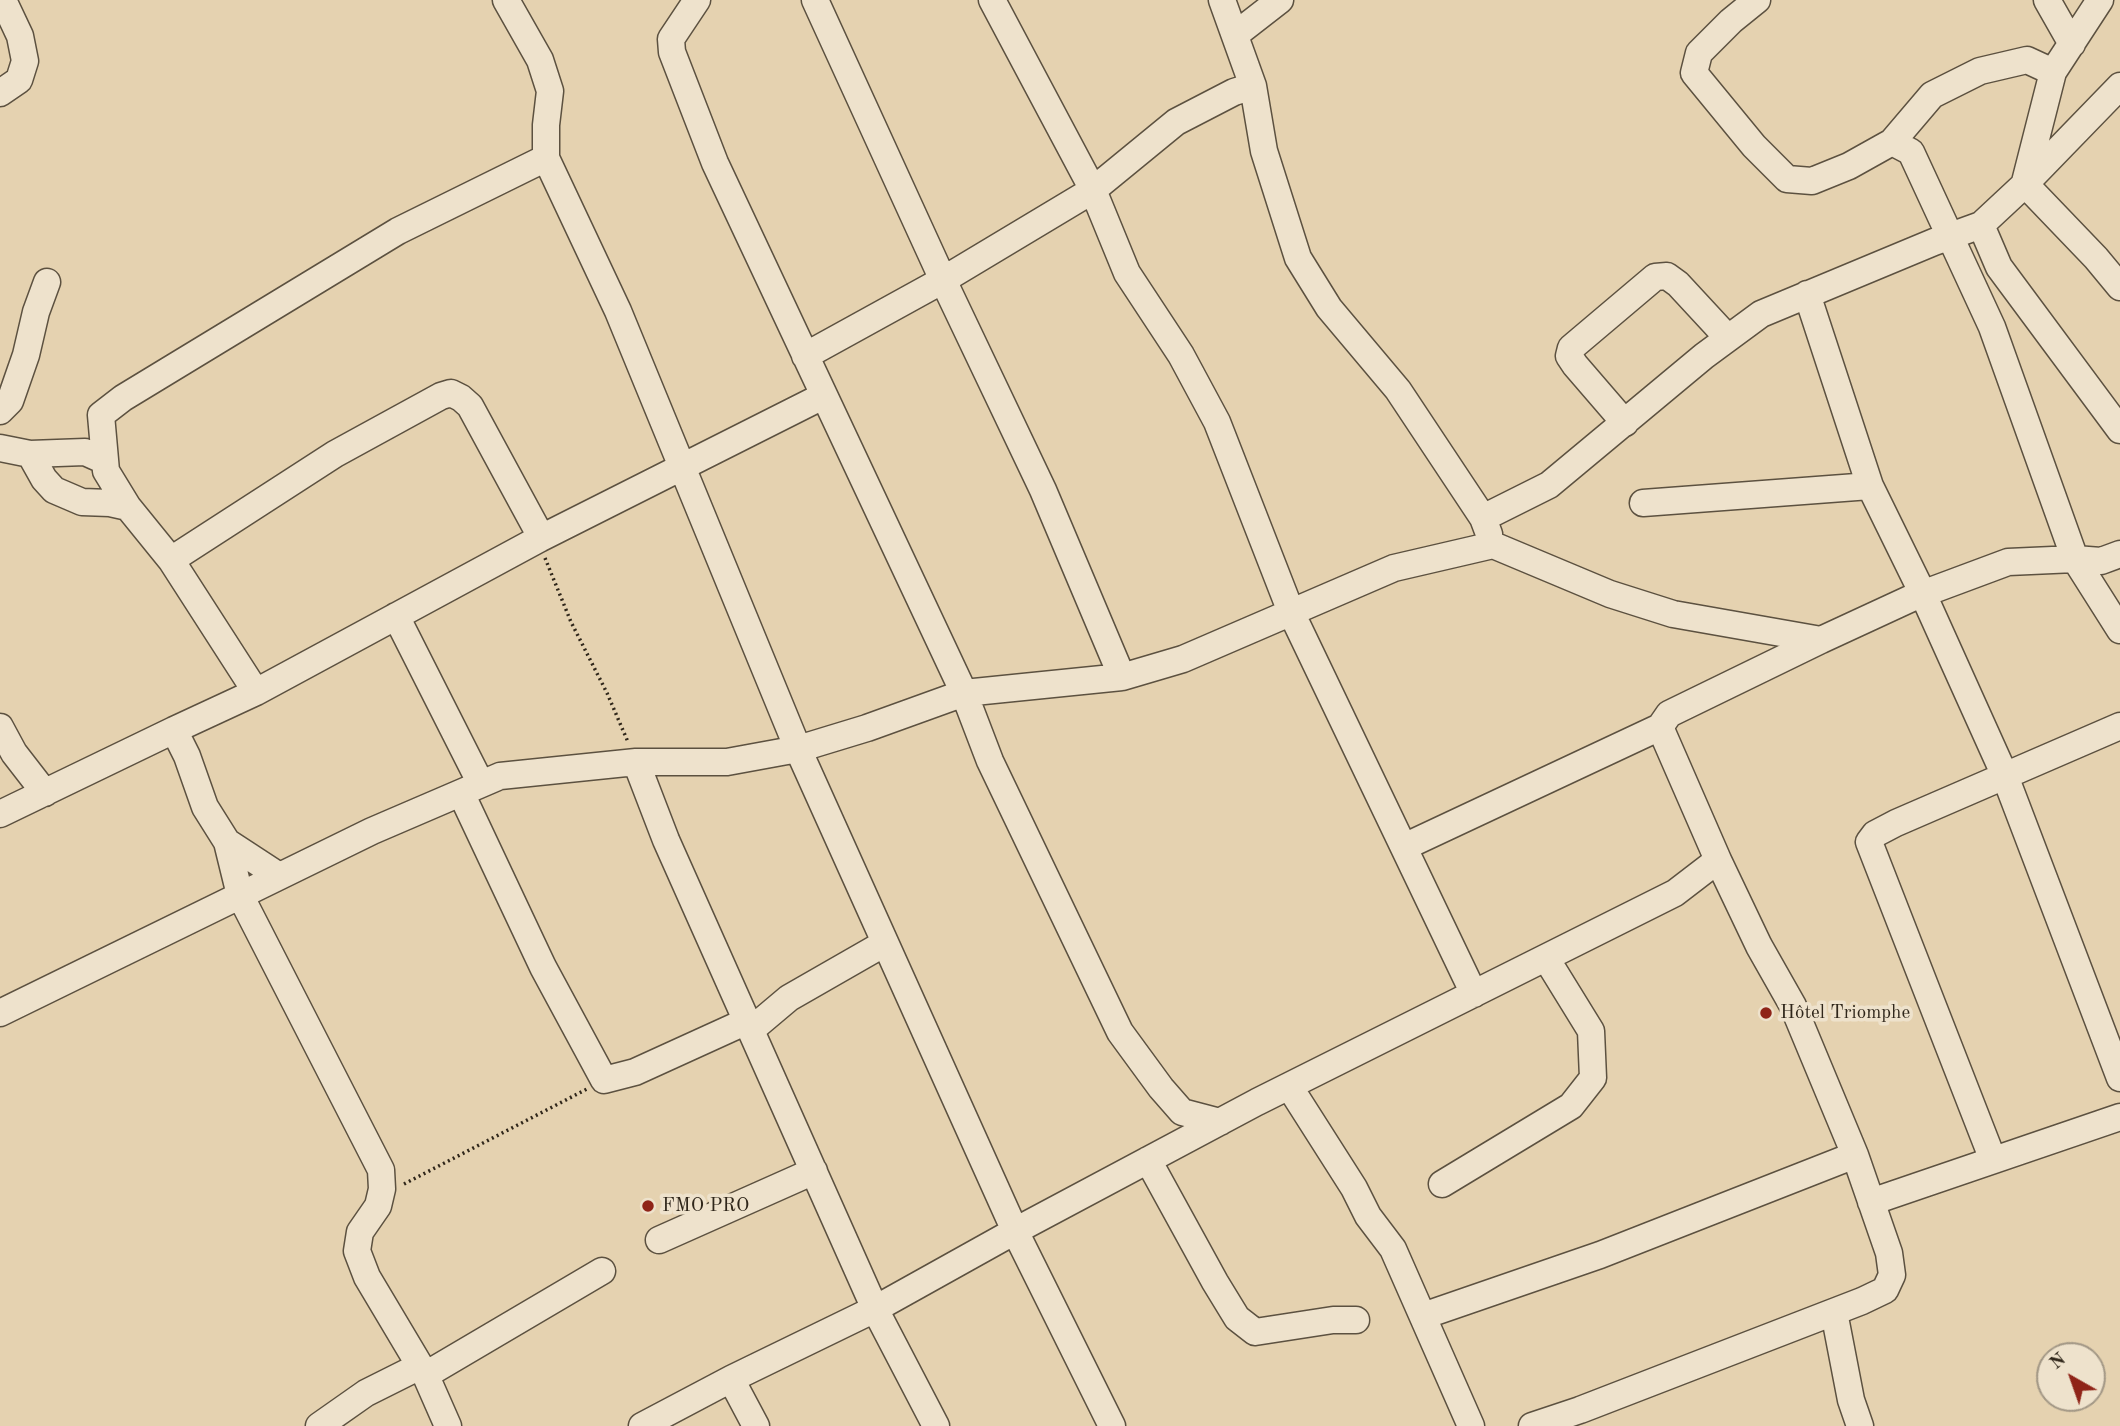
<!DOCTYPE html>
<meta charset="utf-8">
<style>
body{margin:0}
#map{position:relative;width:2120px;height:1426px;overflow:hidden;background:#e5d2b0;font-family:"Old Standard TT",serif}
canvas{display:block}
.north{position:absolute;left:2036px;top:1342px;width:70px;height:70px;box-sizing:border-box;background:#eee2cc;border:2px solid #a29785;border-radius:50%;rotate:320deg;font-size:19px;font-weight:700;line-height:28px;text-align:center;color:#2f261a}
.north::after{content:'';display:block;margin:auto;width:24px;height:32px;background:#8f2418;clip-path:polygon(50% 0,100% 100%,50% 72%,0 100%)}
</style>
<div id="map">
<canvas width="2120" height="1426"></canvas>
<div class="north">N</div>
</div>
<script>
const ctx = document.querySelector('canvas').getContext('2d');
ctx.lineJoin = 'round';
const poly = rows => new Path2D(rows.map(r => 'M' + r).join(''));
function trace(path, color, width, dash) { ctx.strokeStyle = color; ctx.lineWidth = width; ctx.lineCap = dash ? 'butt' : 'round'; ctx.setLineDash(dash || []); ctx.stroke(path); }
function write(font, color, halo, rows, align = 'center') {
  ctx.font = font + ' "Old Standard TT",serif'; ctx.lineWidth = 7; ctx.setLineDash([]); ctx.textBaseline = 'middle'; ctx.strokeStyle = halo; ctx.fillStyle = color; for (const [text, x, y, turn = 0] of rows) {
    ctx.save(); ctx.translate(x, y); ctx.rotate((+turn || 0) * Math.PI / 180); ctx.textAlign = isNaN(turn) ? turn : align; if (halo) ctx.strokeText(text, 0, 0); ctx.fillText(text, 0, 0); ctx.restore();
  }
}
const minor = poly([
 [506,0,540,60,550,91,546,125,546,158,618,311,798,749,1015,1231,1112,1426],
 [697,0,671,39,672,52,715,163,964,693,990,761,1120,1032,1161,1088,1182,1112,1220,1122],
 [815,0,943,280,1043,490,1122,677],
 [992,0,1093,190,1127,273,1181,355,1217,422,1291,612,1474,994],
 [1222,0,1253,86,1264,151,1298,258,1329,308,1398,390,1483,518,1489,534],
 [1757,0,1731,21,1699,53,1694,73,1754,146,1787,179,1812,181,1849,166,1892,142,1911,152,1992,327,2075,559,2101,561,2120,554],
 [2047,0,2072,44],
 [1235,35,1280,0],
 [0,93,19,80,25,61,20,36,3,0],
 [1892,142,1932,95,1980,71,2027,60,2053,72],
 [2025,182,2053,72,2100,0],
 [2025,184,2096,258,2120,287],
 [1981,225,1999,267,2120,430],
 [1807,294,1870,486,1923,594,2005,776,2120,1078],
 [805,356,943,280,1093,190,1176,122,1234,92,1253,86],
 [0,411,10,401,26,355,36,312,47,282],
 [1625,423,1575,365,1569,356,1571,348,1655,277,1667,276,1678,284,1728,338],
 [0,448,30,454,85,452,105,461],
 [30,454,44,479,54,490,82,502,110,503,128,507],
 [1643,503,1870,486],
 [1483,518,1549,485,1704,356,1761,314,1934,242,1981,225,2025,184,2120,86],
 [171,560,335,454,441,396,451,393,461,398,470,406,540,535,539,539],
 [396,616,481,784],
 [256,692,171,560,128,507,106,471,101,415,123,398,398,231,546,158],
 [0,727,14,753,45,793],
 [174,730,256,692,539,539,823,396],
 [636,762,666,840,875,1309,936,1426],
 [461,793,543,967,604,1080,635,1072,747,1021],
 [0,814,174,730,187,756,205,807,227,842,240,895,381,1170,382,1189,378,1206,360,1232,357,1251,367,1277,426,1376],
 [227,842,279,876],
 [1404,847,1660,727],
 [0,1013,372,831,500,776,636,762,727,762,798,749,867,728,964,693,1122,677,1183,659,1394,568,1493,545,1610,594,1673,614,1821,640,1914,597,2008,562,2075,559,2120,630],
 [751,1030,789,998,885,943],
 [1289,1086,1354,1188,1368,1216,1393,1249,1471,1426],
 [1148,1160,1215,1282,1237,1318,1255,1332,1333,1320,1356,1320],
 [1993,1160,1869,842,1875,834,1896,823,2120,726],
 [1442,1184,1571,1106,1593,1078,1591,1031,1546,958],
 [1871,1202,2120,1117],
 [659,1240,814,1171],
 [1834,1312,1851,1400,1860,1426],
 [1423,1316,1600,1255,1855,1155],
 [731,1379,756,1426],
 [319,1426,366,1393,420,1366],
 [448,1426,426,1376,434,1370,602,1271],
 [642,1426,731,1379,875,1309,1015,1231,1257,1102,1675,893,1718,860,1660,727,1669,714,1821,640],
 [1532,1426,1580,1410,1862,1301,1885,1290,1892,1275,1889,1253,1855,1155,1793,1006,1759,946,1718,860]
]);
trace(minor, '#5c5140', 29);
trace(poly([
 [545,558,571,622,607,693,628,742],
 [404,1184,587,1089]
]), '#2f261a', 3.5, [2, 3.5]);
trace(minor, '#eee2cc', 26);
for (const [x, y, r, color] of [
 [1766,1013,7,"#8f2418"],
 [648,1206,7,"#8f2418"]
]) { const dot = new Path2D(); dot.arc(x, y, r, 0, 2 * Math.PI); ctx.fillStyle = color; ctx.fill(dot); trace(dot, '#eee2cc', 2.5); }
write('19px', '#2f261a', '#eee2cc', [
 ["Hôtel Triomphe",1780,1013],
 ["FMO PRO",662,1206]
], 'left');
</script>
